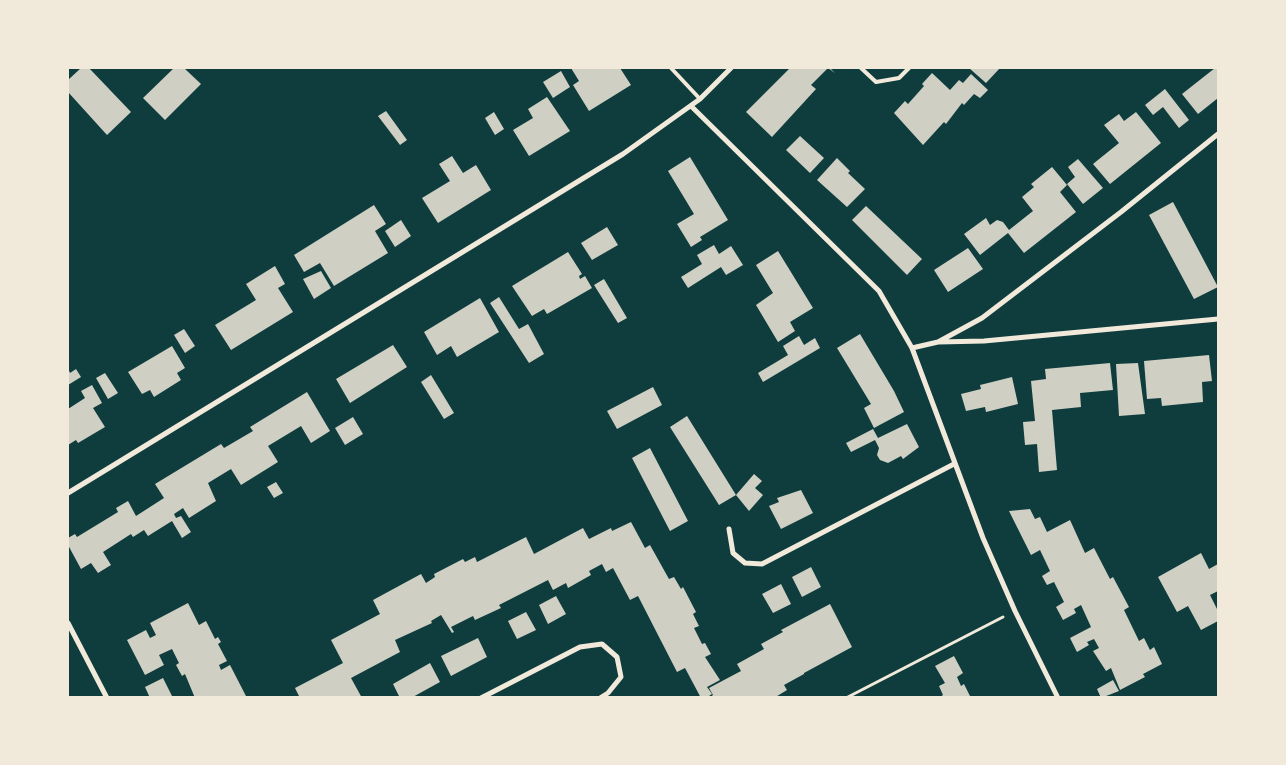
<!DOCTYPE html>
<style>
body{margin:0}
#map{position:relative;width:1286px;height:765px;overflow:hidden;background:#0f3d3e;font-family:"Source Sans 3",sans-serif}
canvas{display:block}
.frame{position:absolute;inset:0;border:69px solid #f1e9da;pointer-events:none}
</style>
<div id="map">
<canvas width="1286" height="765"></canvas>
<div class="frame"></div>
</div>
<script>
const ctx = document.querySelector('canvas').getContext('2d');
ctx.lineJoin = 'round';
function fillPath(path, color) { ctx.fillStyle = color; ctx.fill(path, 'evenodd'); }
const poly = rows => new Path2D(rows.map(r => 'M' + r).join(''));
function trace(path, color, width, dash) { ctx.strokeStyle = color; ctx.lineWidth = width; ctx.lineCap = dash ? 'butt' : 'round'; ctx.setLineDash(dash || []); ctx.stroke(path); }
fillPath(poly([
 [81,68,89,68,131,112,107,135,68,92,68,80],
 [174,68,184,68,201,84,165,120,143,98],
 [571,68,620,68,631,85,589,111,573,85,579,81],
 [790,68,830,68,835,73,828,68,811,85,816,89,772,137,746,112],
 [969,68,1000,68,986,83],
 [1215,68,1218,68,1218,98,1198,114,1182,94],
 [561,71,570,87,553,98,543,82],
 [932,73,950,90,959,80,963,83,971,74,988,90,980,98,974,94,964,105,962,103,946,124,944,122,923,145,894,113,905,101,908,104,924,86,922,84],
 [1165,89,1189,120,1179,128,1163,107,1153,115,1145,105],
 [547,97,570,131,529,156,513,130,533,118,528,109],
 [386,111,407,140,400,145,378,116],
 [494,112,504,129,495,135,485,118],
 [1136,112,1161,143,1110,184,1093,164,1119,143,1104,125,1119,114,1124,121],
 [800,136,824,158,810,173,786,150],
 [452,156,463,173,476,165,491,190,438,223,422,198,450,181,439,164],
 [690,157,728,220,700,237,702,240,691,247,677,224,694,214,668,171],
 [837,158,850,171,848,173,865,189,847,207,817,180],
 [1078,159,1103,188,1083,204,1067,184,1075,177,1068,167],
 [1052,167,1067,185,1060,192,1076,212,1024,253,1008,233,980,255,964,234,986,218,990,225,997,220,1003,222,1009,230,1033,211,1022,197,1034,187,1031,184],
 [1173,202,1218,287,1194,299,1149,215],
 [374,205,386,224,375,231,388,253,334,286,320,263,304,272,294,255],
 [866,206,922,259,907,275,852,220],
 [401,220,411,236,395,247,385,231],
 [607,227,618,245,592,260,581,243],
 [714,245,719,254,731,246,743,265,726,275,721,267,688,288,681,277,702,264,697,255],
 [968,248,983,269,948,292,934,270],
 [778,251,813,308,790,322,795,331,778,342,756,305,773,293,756,265],
 [568,252,582,274,579,276,580,279,585,276,592,288,547,314,544,309,532,316,512,286],
 [275,266,285,284,278,288,293,312,231,350,215,325,256,300,246,284],
 [321,271,331,288,314,299,303,279],
 [604,279,627,318,618,323,594,285],
 [499,297,519,329,528,324,544,354,529,363,490,303],
 [480,298,499,332,457,357,451,346,437,355,424,332],
 [184,329,195,346,185,353,174,335],
 [860,334,894,391,904,412,874,428,864,408,871,404,837,348],
 [799,336,804,345,815,338,820,348,763,382,758,373,788,355,783,346],
 [393,345,407,367,350,403,336,379],
 [172,346,185,368,177,373,181,380,154,397,150,390,142,394,128,372],
 [1209,355,1212,381,1202,382,1203,402,1162,406,1161,398,1147,399,1144,361],
 [1110,363,1113,390,1080,393,1081,407,1052,410,1057,470,1039,472,1037,444,1025,445,1023,422,1035,421,1031,381,1046,379,1045,369],
 [1138,363,1145,414,1119,416,1116,364],
 [68,368,70,373,76,369,81,377,68,385],
 [105,373,118,393,108,399,96,378],
 [431,375,454,413,444,419,421,382],
 [1012,377,1018,404,986,412,985,407,966,411,961,394,981,389,980,385],
 [92,385,102,403,93,408,105,427,78,443,76,440,68,445,68,409,85,398,81,391],
 [653,387,662,405,617,429,607,411],
 [307,392,330,431,311,443,301,426,268,446,278,462,241,485,231,469,208,483,216,501,189,518,183,508,174,514,176,518,181,516,191,532,182,538,172,521,148,536,144,530,133,537,131,534,103,552,111,565,98,573,91,563,81,569,68,545,68,538,75,534,77,537,118,512,116,508,128,501,136,516,164,498,155,484,221,444,224,448,253,431,250,427],
 [687,416,736,495,719,505,670,427],
 [353,417,363,434,345,445,335,428],
 [907,424,919,447,903,459,901,456,888,463,880,460,877,455,879,448,875,440,851,452,846,443,873,429,878,438],
 [650,448,688,521,670,531,632,458],
 [754,474,762,481,755,488,763,495,749,511,736,495],
 [276,482,283,493,274,498,267,487],
 [801,490,813,513,781,529,769,506,779,502,777,498],
 [1030,509,1035,519,1040,517,1047,532,1070,520,1085,553,1094,548,1110,579,1113,577,1129,607,1124,610,1139,641,1144,638,1150,650,1154,647,1162,664,1143,674,1145,677,1120,690,1111,668,1106,671,1093,651,1099,648,1094,639,1087,642,1089,645,1077,652,1070,638,1091,627,1081,605,1074,609,1076,613,1063,620,1056,607,1064,602,1054,582,1047,585,1042,576,1050,571,1040,550,1031,555,1009,511],
 [631,522,645,548,650,545,669,579,674,577,681,589,683,587,696,612,693,614,699,626,694,628,702,644,705,643,711,654,705,657,720,680,707,687,712,694,706,698,701,698,685,668,677,672,638,596,630,600,613,568,606,572,602,564,589,571,591,575,568,588,566,583,553,590,548,580,499,605,501,608,475,620,473,616,451,627,454,632,452,633,441,615,431,621,432,623,395,640,400,652,351,678,362,698,300,698,295,688,343,663,331,640,380,614,373,600,421,574,426,583,435,577,434,574,463,559,465,562,475,557,477,562,526,537,534,554,583,528,589,539,611,528,612,531],
 [1201,553,1209,569,1218,564,1218,591,1210,595,1218,611,1218,621,1201,630,1188,606,1177,612,1158,577],
 [811,567,821,587,802,597,792,577],
 [781,584,791,604,773,613,762,594],
 [556,596,566,614,548,624,539,605],
 [188,603,199,625,206,621,215,639,218,637,221,642,218,644,227,661,219,665,221,670,230,665,247,698,195,698,185,674,182,676,176,665,179,663,172,649,159,655,164,665,145,675,127,640,146,630,150,638,156,635,150,623],
 [830,604,852,647,804,673,804,674,784,685,787,690,774,698,709,698,713,695,709,688,741,671,737,664,764,649,761,644,783,632,781,630],
 [526,612,536,630,517,639,508,621],
 [478,638,487,657,451,676,441,656],
 [954,656,963,673,957,677,961,686,964,684,971,698,939,698,943,695,939,686,945,683,935,666],
 [430,663,440,682,411,698,400,698,393,684],
 [163,678,173,698,150,698,145,687],
 [1113,680,1119,691,1101,698,1097,689]
]), '#cfcfc3');
trace(poly([
 [846,698,1003,617]
]), '#f1e9da', 3);
trace(poly([
 [671,68,700,99],
 [861,68,876,82,899,78,909,68]
]), '#f1e9da', 4);
trace(poly([
 [691,106,879,291,912,348,983,538,1015,611,1058,698],
 [938,342,982,318,1121,212,1218,134],
 [912,348,938,342,984,341,1218,319],
 [68,493,623,154,700,99,731,68],
 [729,529,733,553,745,563,762,564,954,464],
 [68,623,107,698],
 [481,698,580,647,602,644,617,657,621,677,608,693,600,698]
]), '#f1e9da', 5);
</script>
